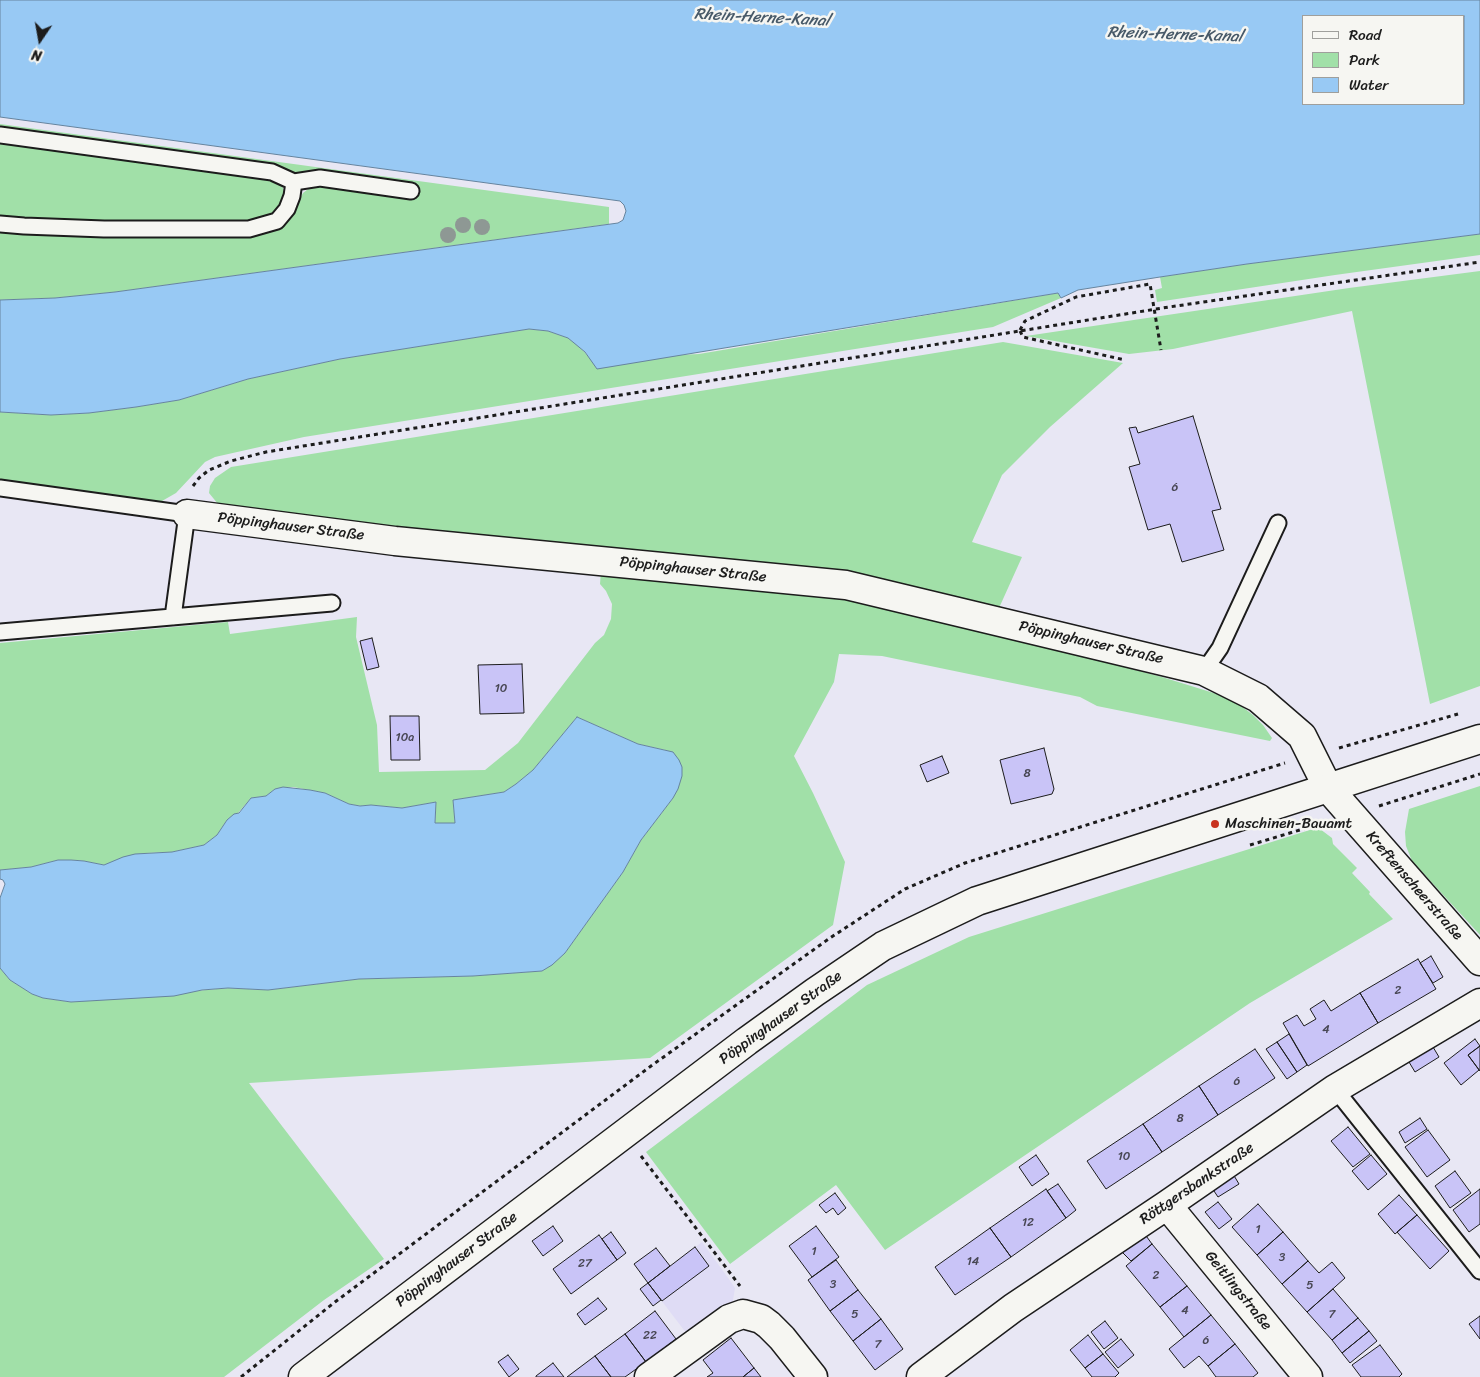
<!DOCTYPE html>
<meta charset="utf-8">
<style>
body{margin:0}
#map{position:relative;width:1480px;height:1377px;overflow:hidden;background:#e8e7f4;font-family:Sriracha,sans-serif}
canvas{display:block}
.legend{position:absolute;left:1302px;top:15px;width:162px;height:90px;box-sizing:border-box;background:#f6f6f2;border:1px solid #9f9f9c;margin:0;padding:6px 9px;list-style:none;font-size:15px;color:#1c1c1c}
.legend li{display:flex;align-items:center;gap:10px;height:25px}
.legend b{width:25px;border:1px solid #9f9f9c}
.north{position:absolute;left:15px;top:15px;width:50px;height:50px;-webkit-text-stroke:4px #f6f6f2;paint-order:stroke;rotate:192deg;font-size:14px;font-weight:700;line-height:20px;text-align:center;color:#1c1c1c}
.north::after{content:'';display:block;margin:auto;width:18px;height:22px;background:#1c1c1c;clip-path:polygon(50% 0,100% 100%,50% 72%,0 100%)}
</style>
<div id="map">
<canvas width="1480" height="1377"></canvas>
<ul class="legend">
<li><b style="height:6px;background:#f6f6f2"></b>Road</li>
<li><b style="height:14px;background:#a1e0a8"></b>Park</li>
<li><b style="height:14px;background:#98c9f4"></b>Water</li>
</ul>
<div class="north">N</div>
</div>
<script>
const ctx = document.querySelector('canvas').getContext('2d');
ctx.lineJoin = 'round';
function fillPath(path, color) { ctx.fillStyle = color; ctx.fill(path, 'evenodd'); }
const poly = rows => new Path2D(rows.map(r => 'M' + r).join(''));
function trace(path, color, width, dash) { ctx.strokeStyle = color; ctx.lineWidth = width; ctx.lineCap = dash ? 'butt' : 'round'; ctx.setLineDash(dash || []); ctx.stroke(path); }
function write(font, color, halo, rows, align = 'center') {
  ctx.font = font + ' Sriracha,sans-serif'; ctx.lineWidth = 5; ctx.setLineDash([]); ctx.textBaseline = 'middle'; ctx.strokeStyle = halo; ctx.fillStyle = color; for (const [text, x, y, turn = 0] of rows) {
    ctx.save(); ctx.translate(x, y); ctx.rotate((+turn || 0) * Math.PI / 180); ctx.textAlign = isNaN(turn) ? turn : align; if (halo) ctx.strokeText(text, 0, 0); ctx.fillText(text, 0, 0); ctx.restore();
  }
}
fillPath(poly([
 [702,1242,731,1282,735,1288,733,1300,728,1311,690,1338,648,1283]
]), '#dfdcf5');
fillPath(poly([
 [0,124,609,207,609,224,115,292,55,298,0,300,0,229,255,233,293,211,303,193,312,186,318,184,416,198,419,186,324,173,297,177,0,129],
 [0,142,275,179,283,188,285,197,276,213,249,223,72,222,0,217],
 [1480,234,1480,255,1335,275,1157,302,1155,290,1162,288,1160,277,1247,264],
 [1480,271,1480,686,1430,704,1352,311,1173,349,1129,354,1026,336,1349,288],
 [1058,293,1061,298,993,327,304,437,215,457,205,462,176,493,162,501,152,502,0,481,0,412,51,415,89,413,136,407,179,400,248,379,340,359,529,329,548,331,568,338,576,343,591,359,699,354],
 [1003,342,1123,363,1050,427,1002,475,972,542,1022,557,999,608,932,591,829,570,798,566,227,511,218,504,209,493,210,486,215,478,231,467],
 [601,571,822,594,929,615,1162,677,1217,694,1236,702,1253,715,1263,725,1272,738,1270,741,1097,706,1080,697,882,656,839,654,834,682,794,756,813,793,845,862,833,925,650,1058,249,1083,384,1259,324,1300,224,1377,0,1377,0,968,10,980,32,994,43,998,71,1002,228,988,268,990,359,979,472,976,542,971,565,953,623,872,641,840,673,798,665,750,638,744,577,717,533,770,516,784,504,792,453,800,455,823,435,823,436,802,402,808,371,805,361,806,349,804,325,793,293,787,275,789,266,796,251,798,238,813,234,815,227,820,217,835,204,845,172,852,147,853,104,865,84,861,71,860,58,860,31,867,0,870,0,643,228,622,230,634,357,617,356,637,377,725,379,772,485,770,518,743,595,643,604,635,611,619,612,604,606,591,600,584],
 [1480,786,1480,935,1412,861,1406,846,1405,832,1409,809],
 [1313,829,1320,829,1332,838,1333,844,1357,868,1352,873,1370,892,1369,894,1393,919,1250,1003,885,1250,836,1185,730,1264,646,1152,867,985,969,937]
]), '#a1e0a8');
const water = poly([
 [0,0,1480,0,1480,234,1247,264,1160,277,1078,290,1061,298,1058,293,597,369,585,352,568,338,548,331,529,329,340,359,248,379,179,400,136,407,89,413,51,415,0,412,0,300,55,298,115,292,618,223,623,220,626,211,624,205,620,201,0,117,0,0],
 [1464,16,1464,104,1304,104,1304,16,1464,16],
 [577,717,638,744,673,752,679,760,682,767,682,776,678,789,673,798,641,840,623,872,565,953,552,965,542,971,473,976,359,979,268,990,228,988,202,990,174,996,71,1002,43,998,32,994,10,980,0,968,0,898,5,884,3,880,0,879,0,870,31,867,58,860,71,860,84,861,104,865,123,857,135,854,172,852,204,845,217,835,227,820,234,814,239,813,251,798,266,796,275,789,283,787,310,790,325,793,349,804,360,806,371,805,402,808,436,802,435,823,455,823,453,800,504,792,516,784,533,770,577,717]
]);
fillPath(water, '#98c9f4');
trace(water, '#66849e', 1);
const building = poly([
 [1193,416,1221,509,1212,511,1224,550,1182,562,1170,524,1148,530,1129,467,1140,464,1129,428,1136,427,1138,433,1193,416],
 [372,638,379,667,367,670,360,641,372,638],
 [522,664,524,713,480,714,478,665,522,664],
 [390,716,419,716,420,760,391,760,390,716],
 [1044,748,1054,789,1052,794,1011,804,1000,760,1044,748],
 [942,756,949,773,927,782,920,765,942,756],
 [1431,956,1443,977,1433,983,1420,963,1431,956],
 [1418,959,1436,989,1378,1023,1360,993,1418,959],
 [1360,993,1378,1023,1308,1066,1283,1023,1297,1015,1304,1026,1316,1019,1310,1009,1324,1000,1331,1011,1360,993],
 [1289,1034,1307,1065,1297,1072,1277,1042,1289,1034],
 [1475,1039,1480,1046,1468,1055,1479,1070,1461,1085,1444,1063,1475,1039],
 [1277,1042,1297,1072,1287,1079,1266,1049,1277,1042],
 [1480,1046,1480,1071,1468,1055,1480,1046],
 [1433,1047,1439,1057,1415,1072,1409,1062,1433,1047],
 [1255,1049,1275,1078,1218,1115,1199,1086,1255,1049],
 [1199,1086,1218,1115,1162,1152,1143,1124,1199,1086],
 [1420,1118,1427,1129,1405,1143,1399,1132,1420,1118],
 [1143,1124,1162,1152,1106,1189,1087,1161,1143,1124],
 [1348,1127,1370,1154,1353,1167,1331,1141,1348,1127],
 [1428,1130,1450,1160,1427,1177,1405,1147,1428,1130],
 [1036,1155,1049,1174,1032,1186,1019,1167,1036,1155],
 [1371,1155,1387,1174,1368,1190,1352,1171,1371,1155],
 [1455,1171,1471,1193,1450,1208,1435,1186,1455,1171],
 [1233,1174,1239,1184,1218,1197,1212,1188,1233,1174],
 [1058,1184,1076,1210,1066,1218,1047,1191,1058,1184],
 [1046,1189,1066,1218,1011,1257,990,1228,1046,1189],
 [1480,1189,1480,1224,1469,1232,1453,1210,1480,1189],
 [835,1193,846,1208,838,1215,833,1208,826,1213,819,1205,835,1193],
 [1399,1195,1417,1215,1395,1234,1378,1214,1399,1195],
 [1218,1202,1232,1219,1219,1229,1205,1212,1218,1202],
 [1258,1204,1283,1232,1257,1255,1232,1227,1258,1204],
 [1417,1215,1449,1251,1430,1269,1397,1232,1417,1215],
 [553,1226,563,1241,543,1256,532,1241,553,1226],
 [816,1226,839,1257,812,1277,789,1246,816,1226],
 [990,1228,1011,1257,955,1295,935,1267,990,1228],
 [611,1232,626,1253,617,1260,602,1239,611,1232],
 [1283,1232,1308,1261,1282,1284,1257,1255,1283,1232],
 [1144,1233,1152,1244,1131,1261,1122,1252,1144,1233],
 [599,1235,617,1260,571,1294,553,1269,599,1235],
 [1152,1244,1187,1286,1160,1307,1126,1266,1152,1244],
 [695,1247,709,1266,662,1301,648,1283,695,1247],
 [656,1248,670,1266,648,1283,634,1264,656,1248],
 [836,1260,858,1290,830,1311,808,1280,836,1260],
 [1308,1261,1319,1273,1332,1262,1345,1278,1307,1312,1282,1284,1308,1261],
 [648,1283,661,1300,653,1306,640,1289,648,1283],
 [1187,1286,1211,1315,1184,1337,1160,1307,1187,1286],
 [1333,1289,1358,1318,1332,1340,1307,1312,1333,1289],
 [858,1290,881,1319,853,1341,830,1311,858,1290],
 [598,1298,607,1309,585,1325,577,1314,598,1298],
 [655,1311,676,1339,646,1362,625,1334,655,1311],
 [1211,1315,1235,1344,1208,1366,1199,1356,1184,1368,1169,1349,1211,1315],
 [1480,1316,1480,1339,1469,1324,1480,1316],
 [1358,1318,1369,1331,1342,1353,1332,1340,1358,1318],
 [881,1319,903,1349,875,1370,853,1341,881,1319],
 [1105,1321,1118,1338,1104,1349,1091,1332,1105,1321],
 [1369,1331,1377,1341,1350,1363,1342,1353,1369,1331],
 [625,1334,646,1362,625,1377,611,1377,595,1356,625,1334],
 [1088,1335,1103,1354,1085,1368,1070,1350,1088,1335],
 [731,1338,754,1368,743,1377,707,1377,713,1373,703,1360,731,1338],
 [1121,1339,1134,1355,1118,1368,1105,1352,1121,1339],
 [1235,1344,1258,1373,1253,1377,1216,1377,1208,1366,1235,1344],
 [1380,1345,1402,1374,1399,1377,1361,1377,1352,1365,1380,1345],
 [1103,1354,1119,1373,1115,1377,1092,1377,1085,1368,1103,1354],
 [508,1355,519,1369,509,1377,498,1362,508,1355],
 [595,1356,611,1377,567,1377,595,1356],
 [553,1363,564,1377,536,1377,536,1376,553,1363],
 [754,1368,761,1377,743,1377,754,1368]
]);
fillPath(building, '#c9c4f7');
trace(building, '#1c1c1c', 1);
const service = poly([
 [0,135,272,172,294,182,320,178,411,191],
 [0,224,24,226,104,229,249,229,277,221,287,209,292,196,294,182],
 [0,488,187,514,173,617],
 [0,632,332,603],
 [1204,671,1220,648,1278,523],
 [1335,1089,1480,1271]
]);
const minor = poly([
 [187,514,395,541,846,585,1204,671,1258,698,1302,736,1328,788,1480,961],
 [1167,1205,1308,1377],
 [649,1377,729,1319,743,1314,761,1319,769,1325,782,1338,813,1377],
 [921,1377,1013,1308,1167,1205,1335,1089,1480,1003]
]);
const secondary = poly([
 [303,1377,747,1041,815,992,883,946,977,901,1480,739]
]);
trace(service, '#1c1c1c', 19);
trace(minor, '#1c1c1c', 31);
trace(secondary, '#1c1c1c', 31);
trace(poly([
 [1020,330,1025,321,1076,297,1150,284,1161,350],
 [1020,331,1023,337,1125,360],
 [193,486,199,478,209,470,231,461,266,452,1169,307,1480,262],
 [1339,748,1458,714],
 [1379,806,1480,774],
 [1250,845,1323,823],
 [641,1156,740,1286],
 [241,1377,335,1302,651,1066,830,938,905,889,965,863,1285,763]
]), '#1c1c1c', 3, [4, 4]);
trace(service, '#f6f6f2', 15);
trace(minor, '#f6f6f2', 28);
trace(secondary, '#f6f6f2', 28);
ctx.fillStyle = '#8e9894';
for (const [x, y] of [
 [463,225],
 [482,227],
 [448,235]
]) { ctx.beginPath(); ctx.arc(x, y, 8, 0, 2 * Math.PI); ctx.fill(); }
for (const [x, y, r, color] of [
 [1215,824,5,"#c8321e"]
]) { const dot = new Path2D(); dot.arc(x, y, r, 0, 2 * Math.PI); ctx.fillStyle = color; ctx.fill(dot); trace(dot, '#f6f6f2', 2); }
write('12px', '#474653', null, [
 ["6",1175,488],
 ["10",501,689],
 ["10a",405,738],
 ["8",1027,774],
 ["2",1398,991],
 ["4",1326,1030],
 ["6",1237,1082],
 ["8",1180,1119],
 ["10",1124,1157],
 ["12",1028,1223],
 ["1",1258,1230],
 ["1",814,1252],
 ["3",1282,1258],
 ["14",973,1262],
 ["27",585,1264],
 ["2",1156,1276],
 ["3",833,1285],
 ["5",1310,1286],
 ["4",1185,1311],
 ["5",855,1315],
 ["7",1332,1315],
 ["22",650,1336],
 ["6",1206,1341],
 ["7",878,1345]
]);
write('15px', '#1c1c1c', '#f6f6f2', [
 ["Pöppinghauser Straße",291,527,7],
 ["Pöppinghauser Straße",693,570,6],
 ["Pöppinghauser Straße",1091,643,13],
 ["Kreftenscheerstraße",1414,886,49],
 ["Pöppinghauser Straße",781,1018,-36],
 ["Röttgersbankstraße",1197,1184,-34],
 ["Pöppinghauser Straße",457,1260,-37],
 ["Geitlingstraße",1238,1291,51]
]);
write('15px', '#1c1c1c', '#f6f6f2', [
 ["Maschinen-Bauamt",1225,824]
], 'left');
write('italic 16px', '#475968', '#f6f6f2', [
 ["Rhein-Herne-Kanal",762,18,3],
 ["Rhein-Herne-Kanal",1175,35,2]
]);
</script>
